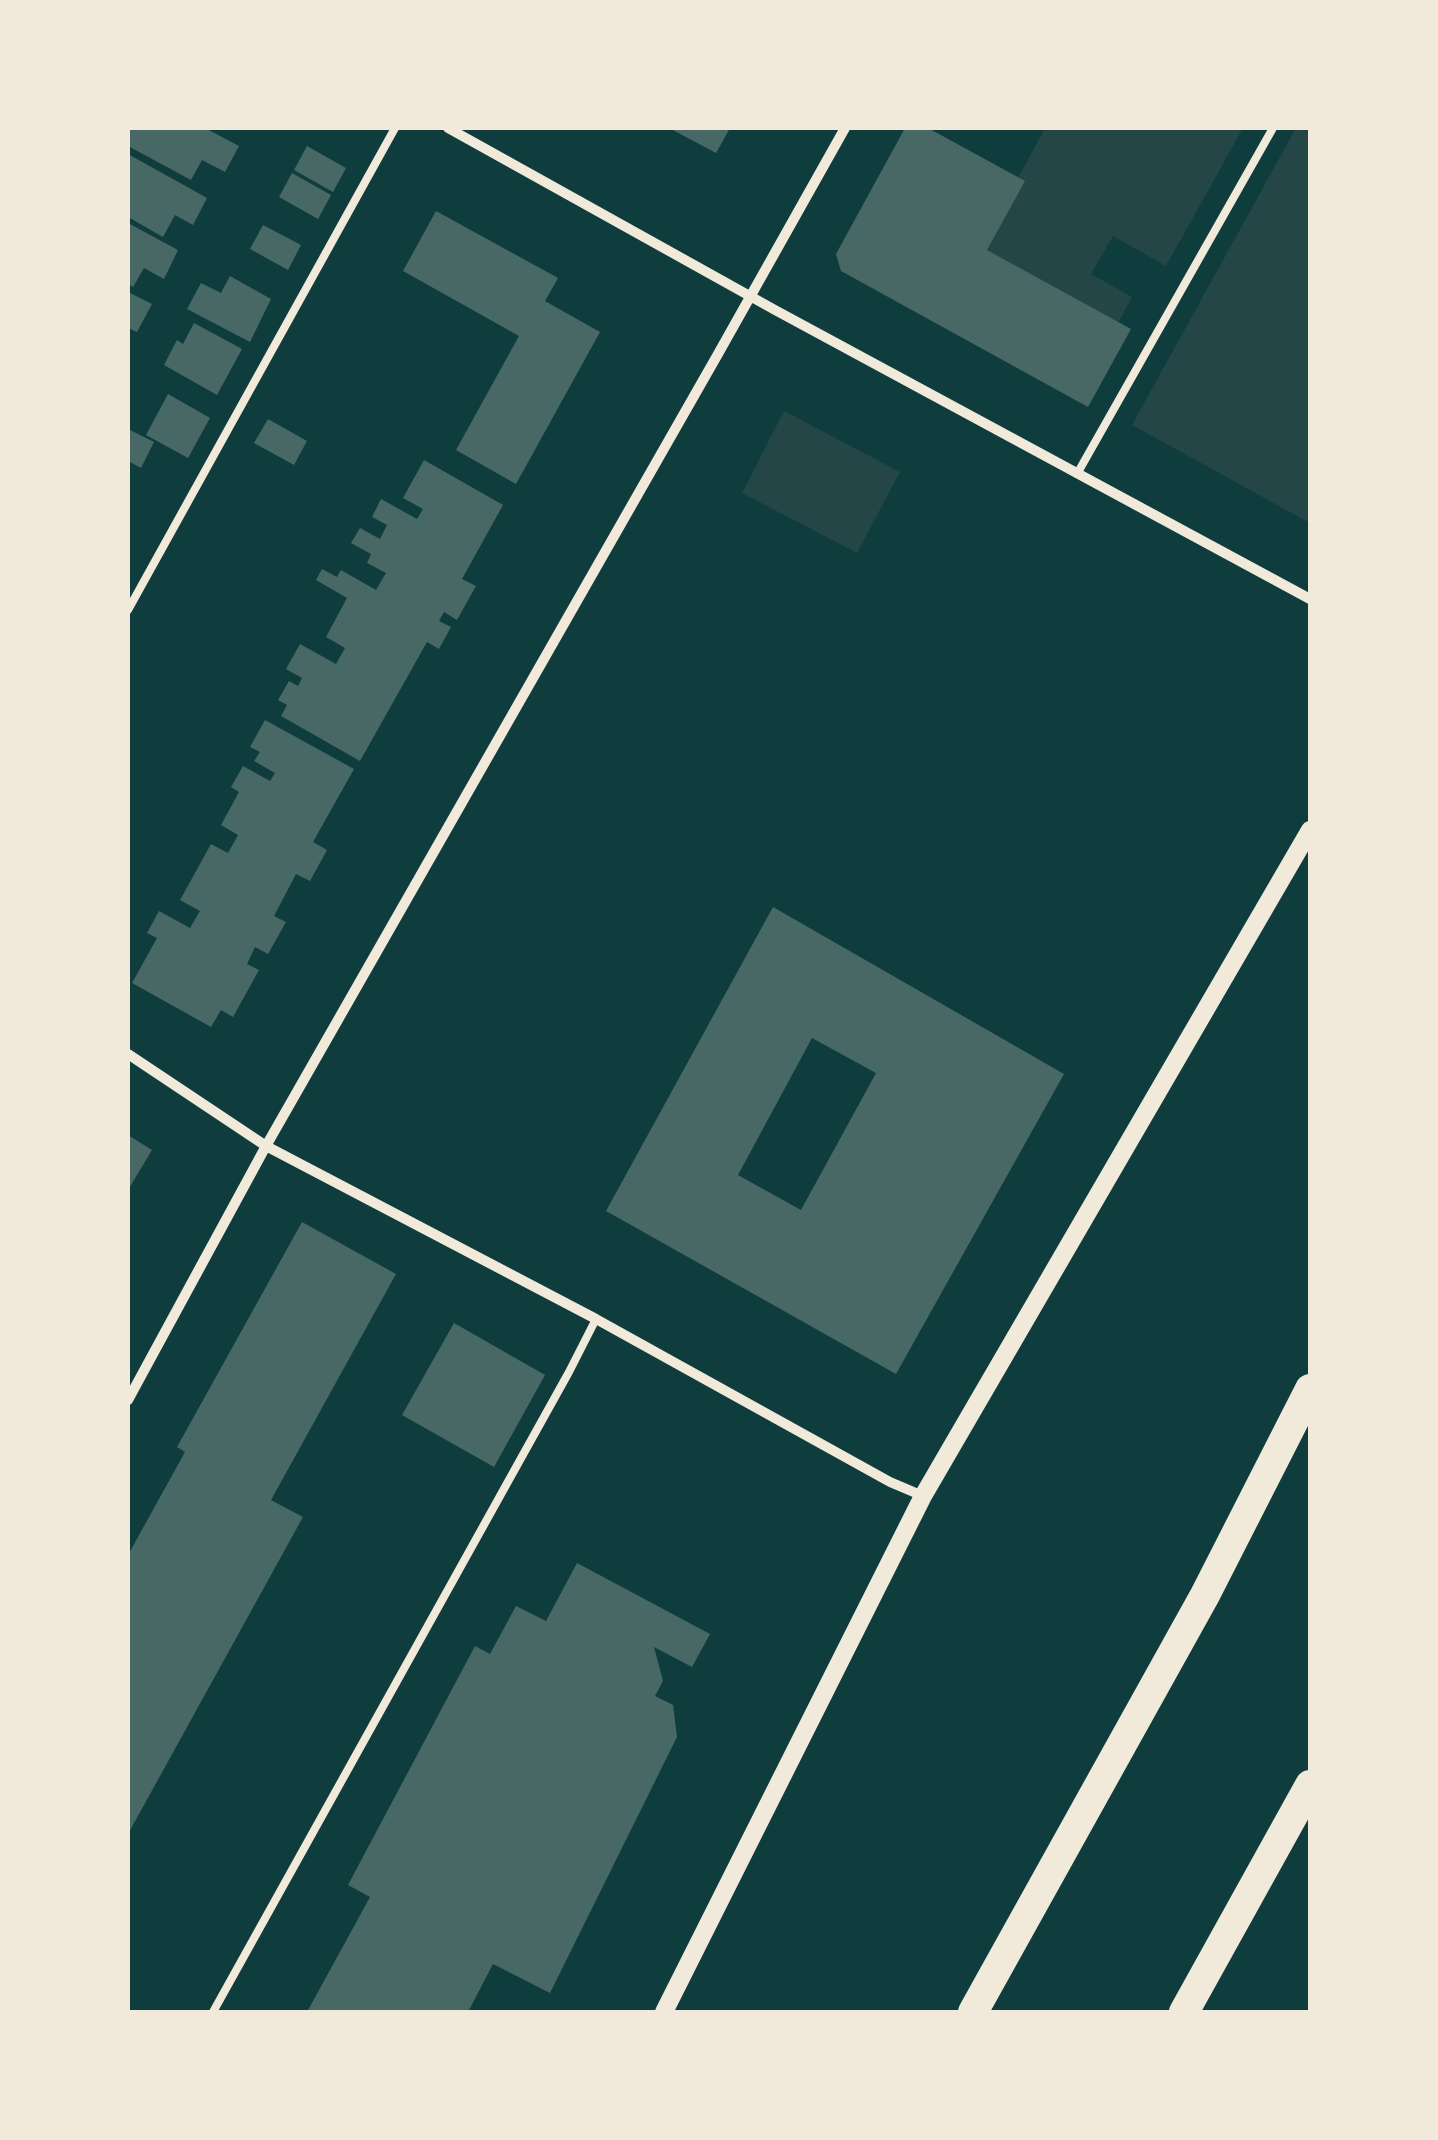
<!DOCTYPE html>
<style>
body{margin:0}
#map{position:relative;width:1438px;height:2140px;overflow:hidden;background:#0f3d3e;font-family:"Golos Text",sans-serif}
canvas{display:block}
.frame{position:absolute;inset:0;border:130px solid #f1e9da;pointer-events:none}
</style>
<div id="map">
<canvas width="1438" height="2140"></canvas>
<div class="frame"></div>
</div>
<script>
const ctx = document.querySelector('canvas').getContext('2d');
ctx.lineJoin = 'round';
function fillPath(path, color) { ctx.fillStyle = color; ctx.fill(path, 'evenodd'); }
const poly = rows => new Path2D(rows.map(r => 'M' + r).join(''));
function trace(path, color, width, dash) { ctx.strokeStyle = color; ctx.lineWidth = width; ctx.lineCap = dash ? 'butt' : 'round'; ctx.setLineDash(dash || []); ctx.stroke(path); }
fillPath(poly([
 [1045,128,1243,128,1166,266,1113,236,1091,274,1132,297,1118,323,987,250,1018,178],
 [1296,128,1310,128,1310,523,1132,425],
 [784,411,900,472,857,553,742,493]
]), '#244646');
fillPath(poly([
 [128,128,205,128,239,146,225,172,202,160,191,180,128,146],
 [669,128,730,128,716,153],
 [905,128,928,128,1025,181,987,250,1131,329,1088,407,841,271,836,254],
 [307,146,346,168,333,192,294,170],
 [128,154,207,198,193,225,175,215,163,237,128,217],
 [292,173,331,195,318,219,279,197],
 [436,211,558,278,545,301,600,332,516,484,456,450,519,336,403,271],
 [128,223,178,250,164,279,144,268,133,287,128,284],
 [263,225,301,245,288,270,250,249],
 [230,276,271,299,250,342,187,309,201,283,221,293],
 [128,292,152,304,137,332,128,328],
 [194,323,242,349,217,395,164,365,177,340,183,344],
 [168,394,210,418,188,458,146,435],
 [268,419,307,441,294,465,254,443],
 [128,429,154,442,141,468,128,461],
 [424,460,503,505,462,579,476,586,457,620,444,612,439,621,451,627,439,649,427,642,360,761,281,716,287,705,278,700,289,681,298,686,302,678,286,669,300,644,336,664,345,648,326,637,347,598,316,580,322,569,337,577,341,570,376,590,386,573,367,563,371,554,351,543,360,528,380,539,387,525,372,517,381,499,417,519,423,509,403,498],
 [265,720,354,769,313,842,327,850,310,881,296,874,274,916,286,922,268,954,255,947,247,964,259,970,233,1017,221,1010,211,1027,132,983,157,938,147,933,159,911,190,928,200,911,180,900,211,844,228,853,238,835,221,825,239,792,231,787,243,766,270,781,275,773,254,761,260,752,250,747],
 [773,907,1064,1074,896,1374,606,1211],
 [812,1038,876,1073,801,1210,738,1175],
 [128,1135,152,1150,128,1190],
 [302,1222,396,1274,271,1500,303,1517,128,1834,128,1555,185,1452,177,1447],
 [454,1323,545,1375,494,1467,402,1415],
 [577,1563,710,1634,692,1667,654,1647,663,1681,655,1696,673,1705,677,1737,550,1993,493,1964,468,2012,307,2012,370,1897,348,1885,475,1646,490,1654,516,1606,546,1621]
]), '#486865');
trace(poly([
 [1077,474,1273,128],
 [128,610,395,128],
 [213,2012,569,1372,596,1319]
]), '#f1e9da', 8);
trace(poly([
 [448,128,775,310,1310,599],
 [128,1054,266,1146,596,1319,890,1482,923,1496],
 [128,1400,266,1146,718,354,845,128]
]), '#f1e9da', 10);
trace(poly([
 [664,2012,923,1496,1310,830]
]), '#f1e9da', 18);
trace(poly([
 [973,2012,1205,1595,1310,1389],
 [1184,2012,1310,1785]
]), '#f1e9da', 30);
</script>
